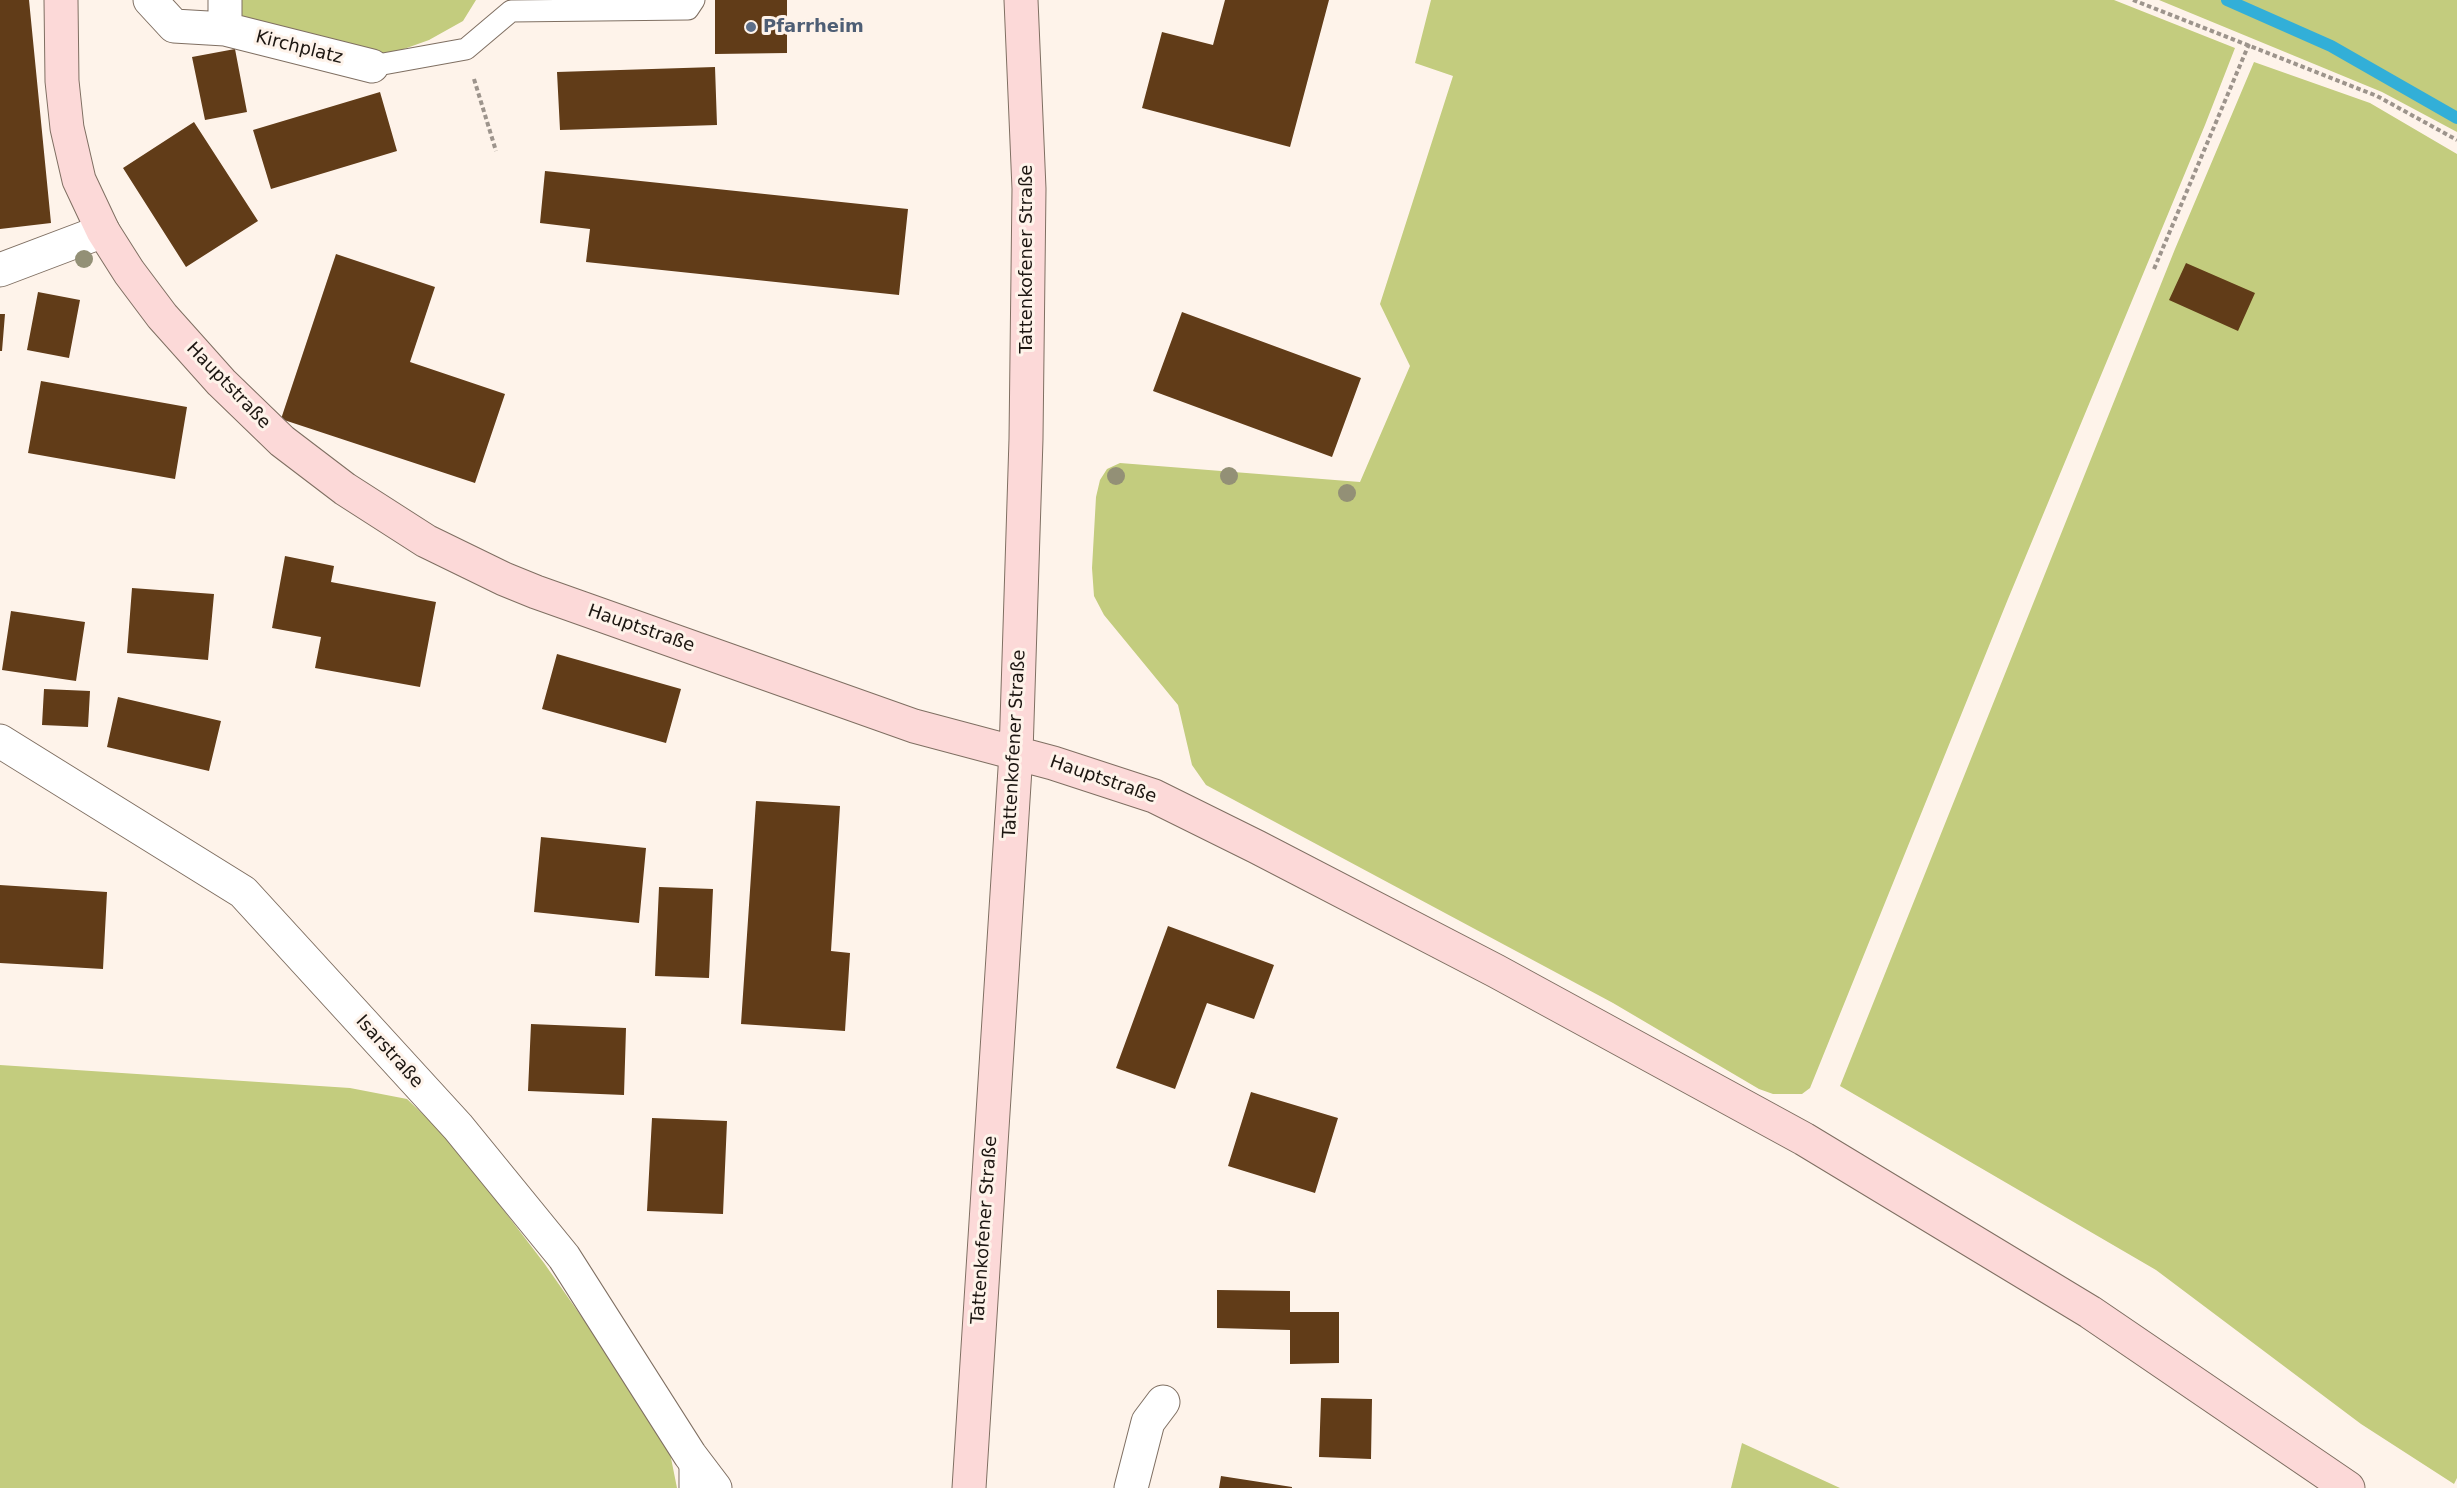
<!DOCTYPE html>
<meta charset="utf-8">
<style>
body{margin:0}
canvas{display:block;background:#fef3ea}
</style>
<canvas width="2457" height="1488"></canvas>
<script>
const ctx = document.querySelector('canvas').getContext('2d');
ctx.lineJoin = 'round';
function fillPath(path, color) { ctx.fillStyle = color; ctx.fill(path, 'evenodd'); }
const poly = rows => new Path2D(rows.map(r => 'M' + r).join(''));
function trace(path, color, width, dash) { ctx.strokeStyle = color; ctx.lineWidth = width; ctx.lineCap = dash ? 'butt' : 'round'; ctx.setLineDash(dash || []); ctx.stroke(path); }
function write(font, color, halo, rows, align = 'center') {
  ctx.font = font + ' "DejaVu Sans",sans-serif'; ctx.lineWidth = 6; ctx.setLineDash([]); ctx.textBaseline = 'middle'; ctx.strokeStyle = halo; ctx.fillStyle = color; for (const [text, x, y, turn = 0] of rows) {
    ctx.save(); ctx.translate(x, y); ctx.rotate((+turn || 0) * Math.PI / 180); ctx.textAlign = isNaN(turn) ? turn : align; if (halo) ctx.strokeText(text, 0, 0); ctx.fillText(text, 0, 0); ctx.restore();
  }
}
fillPath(poly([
 [239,0,476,0,463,21,429,40,390,54,374,54,240,23],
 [1431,0,2114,0,2235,48,2205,125,2008,599,1810,1088,1802,1094,1773,1094,1759,1089,1613,1003,1206,785,1192,765,1178,705,1104,615,1094,596,1092,568,1096,497,1100,480,1107,469,1120,463,1360,482,1410,366,1380,304,1453,76,1415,63],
 [2159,0,2457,0,2457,132,2382,92],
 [2254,62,2370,103,2457,154,2457,1478,2454,1484,2361,1424,2156,1270,1840,1086,2175,249],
 [0,1065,350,1088,407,1099,450,1140,544,1263,609,1356,670,1453,677,1488,0,1488],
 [1742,1443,1840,1488,1731,1488]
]), '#c3cc7e');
trace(poly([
 [2227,0,2331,46,2457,118]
]), '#32afd8', 12);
fillPath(poly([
 [0,0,29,0,51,223,0,229],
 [715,0,787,0,787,53,715,54],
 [1225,0,1329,0,1290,147,1142,108,1162,32,1213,45],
 [235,49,247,112,205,120,192,57],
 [715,67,717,125,560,130,557,72],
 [380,92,397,151,271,189,253,130],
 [194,122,258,221,186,267,123,168],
 [545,171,908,209,899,295,586,262,590,229,540,223],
 [336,254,435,287,410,362,505,394,475,483,281,419],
 [2186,263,2255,293,2238,331,2169,300],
 [38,292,80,300,69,358,27,350],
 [1182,312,1361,378,1332,457,1153,391],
 [0,314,5,314,2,351,0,351],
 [41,381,187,407,175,479,28,453],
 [285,556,334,566,331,582,436,602,420,687,315,668,321,637,272,628],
 [132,588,214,594,208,660,127,653],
 [11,611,85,622,76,681,2,670],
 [557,654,681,689,666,743,542,709],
 [44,689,90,691,88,727,42,725],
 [118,697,221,721,209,771,107,747],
 [756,801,840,806,831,951,850,953,845,1031,741,1024],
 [541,837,646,848,639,923,534,912],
 [0,885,107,892,103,969,0,963],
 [659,887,713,889,709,978,655,976],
 [1168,926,1274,965,1254,1019,1207,1003,1175,1089,1116,1068],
 [531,1024,626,1028,624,1095,528,1091],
 [1251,1092,1338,1118,1315,1193,1228,1166],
 [652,1118,727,1121,723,1214,647,1211],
 [1217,1290,1290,1291,1290,1312,1339,1312,1339,1363,1290,1364,1290,1330,1217,1328],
 [1321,1398,1372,1399,1371,1459,1319,1457],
 [1221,1476,1292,1487,1292,1488,1219,1488]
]), '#613c18');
const service = poly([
 [372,66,466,49,511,11,688,9,694,0],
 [690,1455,690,1488]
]);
const minor = poly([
 [150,0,174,26,225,29,372,66],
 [225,0,225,29],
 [0,270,103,231],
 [0,741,243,892,458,1127,564,1257,690,1455,715,1488],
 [1131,1488,1148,1422,1163,1402]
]);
const secondary = poly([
 [61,0,62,81,67,128,79,180,103,231,129,272,162,316,221,382,282,441,345,489,426,541,504,579,536,592,914,726,1053,763,1154,796,1257,847,1496,971,1804,1139,2090,1312,2348,1488],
 [969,1488,1016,753,1026,439,1029,189,1021,0]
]);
trace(service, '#7f6f62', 23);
trace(minor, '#7f6f62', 35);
trace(secondary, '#7f6f62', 35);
trace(poly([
 [2133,0,2377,96,2457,140],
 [474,79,496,151],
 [2154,269,2249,44]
]), '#9d948c', 4, [4.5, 3]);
trace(service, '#fff', 21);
trace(minor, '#fff', 33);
trace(secondary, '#fcd9d8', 33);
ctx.fillStyle = '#939076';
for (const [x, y] of [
 [84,259],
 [1116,476],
 [1229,476],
 [1347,493]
]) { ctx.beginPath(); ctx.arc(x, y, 9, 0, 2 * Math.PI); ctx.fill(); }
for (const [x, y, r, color] of [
 [751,27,6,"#5c6f8a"]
]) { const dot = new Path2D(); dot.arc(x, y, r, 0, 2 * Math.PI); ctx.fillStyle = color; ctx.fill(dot); trace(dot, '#fef3ea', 2); }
write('bold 18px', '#4e5e75', '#fef3ea', [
 ["Pfarrheim",763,27]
], 'left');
write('18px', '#1c1611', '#fef3ea', [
 ["Kirchplatz",299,48,14],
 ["Tattenkofener Straße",1027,259,-90],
 ["Hauptstraße",228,386,46],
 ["Hauptstraße",641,629,19],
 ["Tattenkofener Straße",1015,744,-87],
 ["Hauptstraße",1103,780,19],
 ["Isarstraße",389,1052,48],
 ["Tattenkofener Straße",985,1230,-86]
]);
</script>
